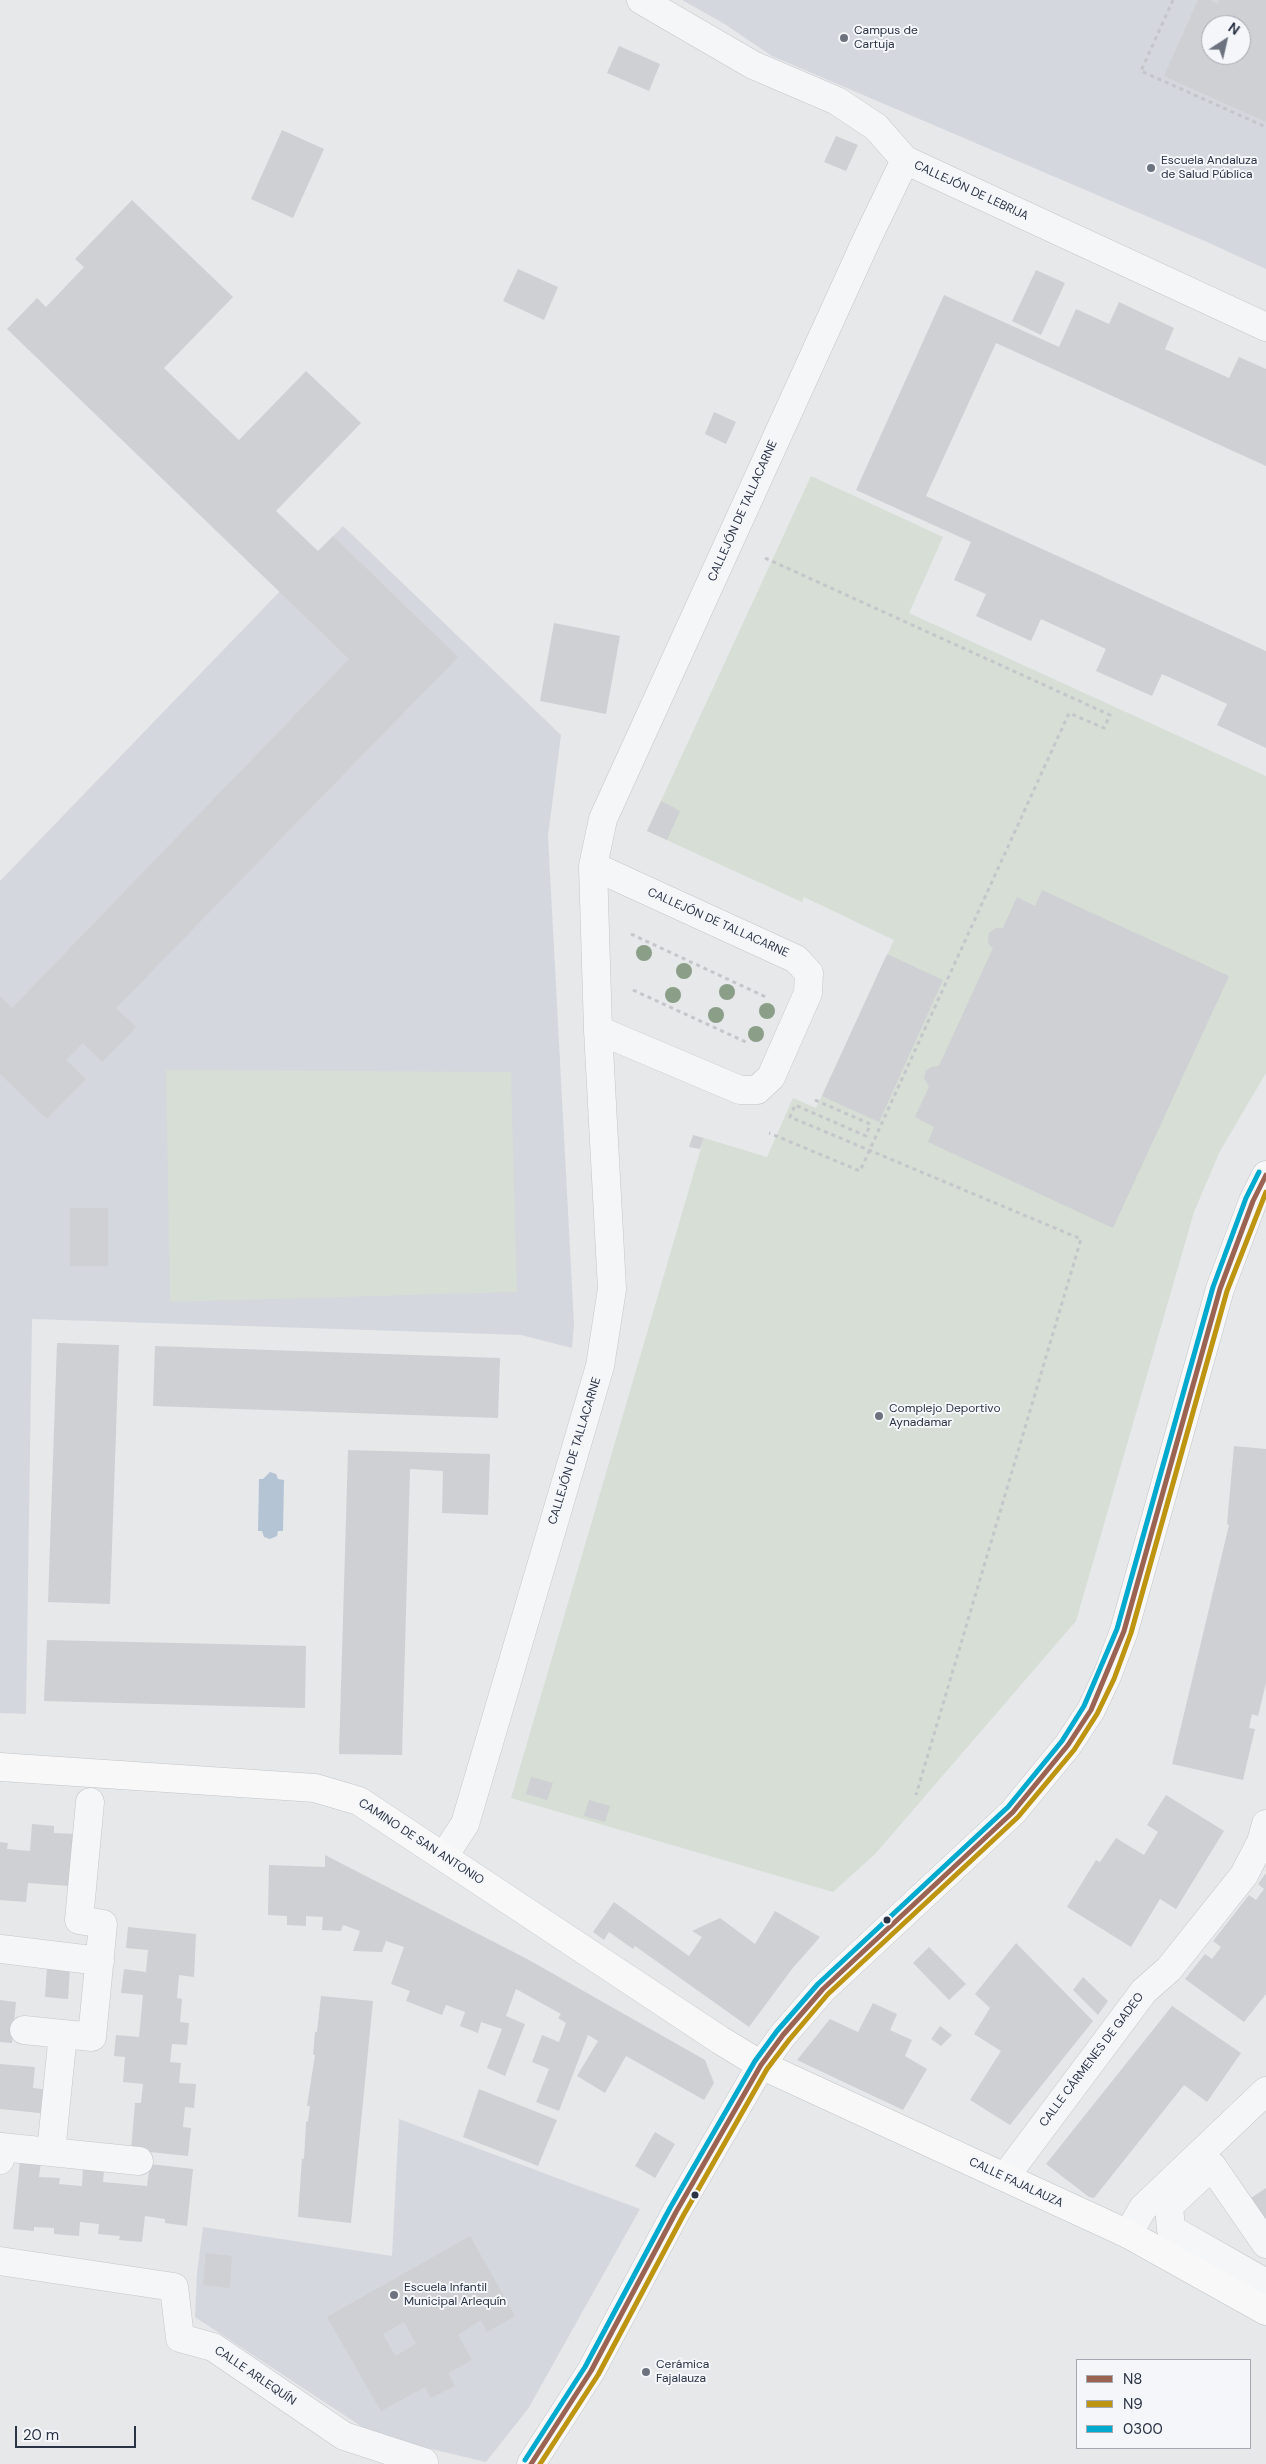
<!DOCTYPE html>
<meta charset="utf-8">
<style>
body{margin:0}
#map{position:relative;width:1266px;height:2464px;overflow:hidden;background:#e6e8ea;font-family:"DM Sans",sans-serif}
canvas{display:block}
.legend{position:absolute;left:1076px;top:2359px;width:175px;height:90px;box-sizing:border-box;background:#f4f6f9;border:1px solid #a4a8b1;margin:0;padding:6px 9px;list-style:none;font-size:15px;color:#2b3445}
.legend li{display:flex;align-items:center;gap:10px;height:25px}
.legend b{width:25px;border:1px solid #a4a8b1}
.north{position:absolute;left:1201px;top:15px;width:50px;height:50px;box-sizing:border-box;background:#f4f6f9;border:1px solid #a4a8b1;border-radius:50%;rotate:35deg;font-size:14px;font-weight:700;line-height:20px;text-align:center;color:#2b3445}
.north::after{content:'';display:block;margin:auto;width:18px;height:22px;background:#6c737f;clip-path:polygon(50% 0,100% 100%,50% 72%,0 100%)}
.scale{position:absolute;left:15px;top:2426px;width:121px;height:22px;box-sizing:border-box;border:2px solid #2b3445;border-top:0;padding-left:6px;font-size:15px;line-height:18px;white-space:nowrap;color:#2b3445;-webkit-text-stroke:4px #f4f6f9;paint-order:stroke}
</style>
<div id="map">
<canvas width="1266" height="2464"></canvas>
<ul class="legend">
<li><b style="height:6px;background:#9b6452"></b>N8</li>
<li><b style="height:6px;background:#be9511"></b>N9</li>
<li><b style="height:6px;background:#00a9ce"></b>0300</li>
</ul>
<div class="north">N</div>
<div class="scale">20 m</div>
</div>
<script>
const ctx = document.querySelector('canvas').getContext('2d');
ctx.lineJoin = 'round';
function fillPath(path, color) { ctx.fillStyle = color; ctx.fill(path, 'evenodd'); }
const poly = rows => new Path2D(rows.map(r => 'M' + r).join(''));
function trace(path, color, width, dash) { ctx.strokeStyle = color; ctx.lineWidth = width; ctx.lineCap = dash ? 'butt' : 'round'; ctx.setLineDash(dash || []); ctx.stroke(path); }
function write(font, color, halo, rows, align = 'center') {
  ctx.font = font + ' "DM Sans",sans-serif'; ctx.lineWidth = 4; ctx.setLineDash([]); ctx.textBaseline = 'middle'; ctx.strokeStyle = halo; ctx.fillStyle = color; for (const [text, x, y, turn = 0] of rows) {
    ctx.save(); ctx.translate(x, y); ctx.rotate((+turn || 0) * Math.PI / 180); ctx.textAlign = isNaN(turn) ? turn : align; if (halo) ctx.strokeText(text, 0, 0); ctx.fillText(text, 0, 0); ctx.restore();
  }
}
fillPath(poly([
 [682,0,1266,0,1266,269,1207,242,772,56,723,23],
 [1211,25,1241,25,1241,55,1211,55],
 [343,526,561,735,548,836,574,1324,572,1348,521,1335,32,1319,26,1714,0,1713,0,881],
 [399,2119,640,2209,528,2409,486,2462,376,2436,195,2317,197,2273,203,2227,392,2256]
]), '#d4d7dd');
fillPath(poly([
 [811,476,943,537,909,613,1266,776,1266,1073,1220,1151,1194,1212,1076,1621,876,1853,833,1892,511,1798,704,1138,767,1157,793,1098,816,1108,894,940,804,897,802,902,647,831],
 [166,1070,511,1072,517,1292,170,1302]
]), '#d6ded6');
fillPath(poly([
 [270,1472,276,1474,278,1479,284,1480,283,1531,278,1531,277,1536,270,1539,264,1537,262,1531,258,1531,259,1479,263,1479]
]), '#b4c4d5');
fillPath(poly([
 [1198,0,1210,0,1218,4,1219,0,1266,0,1266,122,1164,76],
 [1211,25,1241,25,1241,55,1211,55],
 [619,46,660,64,649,91,607,73],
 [282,130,324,149,293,218,251,199],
 [836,136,858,145,846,171,824,162],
 [132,200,233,297,164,368,239,440,306,371,361,423,276,511,318,551,333,536,458,657,116,1008,136,1027,102,1062,83,1043,66,1060,86,1079,47,1119,0,1074,0,996,12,1008,349,659,7,329,37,298,46,307,84,267,75,259],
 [518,269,558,287,544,320,503,301],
 [1036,270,1065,283,1041,335,1012,321],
 [944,295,1059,347,1076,309,1109,324,1119,302,1174,328,1165,349,1229,378,1239,357,1266,369,1266,466,996,343,926,496,1266,651,1266,748,1217,725,1227,704,1195,689,1162,674,1152,696,1096,671,1106,649,1041,619,1031,641,976,616,986,594,954,580,971,542,856,490],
 [714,412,736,422,726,444,705,434],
 [554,623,620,636,606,714,540,701],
 [661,801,680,811,667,840,647,831],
 [1042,890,1229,976,1113,1228,928,1142,934,1127,915,1117,929,1087,924,1078,926,1071,931,1067,939,1066,993,948,988,943,989,933,995,928,1003,928,1017,897,1035,906],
 [887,954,943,980,879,1122,822,1096],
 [693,1135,704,1138,700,1149,689,1147],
 [70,1208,108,1208,108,1266,70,1266],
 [57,1343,119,1345,110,1604,48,1602],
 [155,1346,500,1358,498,1418,153,1406],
 [1234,1446,1266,1449,1266,1683,1258,1716,1252,1714,1249,1728,1255,1729,1243,1780,1172,1764,1229,1525,1227,1524],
 [348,1450,490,1454,488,1515,442,1513,443,1471,410,1469,402,1755,339,1754],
 [47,1640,306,1646,305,1708,44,1701],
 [531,1777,553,1783,547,1800,526,1794],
 [1166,1795,1224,1831,1176,1909,1160,1899,1131,1947,1067,1907,1096,1860,1100,1862,1116,1838,1144,1855,1158,1832,1147,1825],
 [589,1800,610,1806,605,1822,584,1816],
 [32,1824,54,1826,54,1833,74,1834,70,1886,28,1883,26,1902,0,1900,0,1842,8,1843,7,1849,30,1851],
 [325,1855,529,1960,705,2060,714,2083,704,2100,626,2056,605,2093,577,2076,598,2041,588,2035,559,2111,536,2102,549,2069,532,2062,542,2035,559,2042,566,2023,558,2018,561,2014,516,1989,506,2016,525,2024,505,2076,487,2068,502,2029,481,2022,478,2033,460,2026,465,2012,446,2005,442,2015,406,2001,410,1991,391,1984,404,1947,386,1941,382,1952,353,1951,360,1931,343,1925,341,1931,322,1930,323,1917,306,1916,306,1926,287,1925,287,1916,268,1915,269,1865,325,1867],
 [1266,1873,1266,1994,1244,2022,1185,1979,1205,1954,1212,1959,1221,1947,1213,1941,1249,1895,1256,1900,1264,1889,1258,1884],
 [614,1902,689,1956,702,1937,692,1931,720,1918,755,1944,775,1911,820,1937,792,1969,749,2027,635,1946,633,1949,609,1932,604,1940,593,1932],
 [128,1927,196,1934,194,1977,179,1975,177,1998,182,1999,180,2022,189,2023,187,2045,172,2044,170,2062,181,2063,179,2083,196,2084,194,2108,185,2107,183,2127,191,2128,188,2156,131,2150,135,2103,141,2103,143,2084,123,2082,125,2057,114,2056,116,2035,139,2037,143,1995,121,1993,124,1969,146,1972,148,1950,126,1948],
 [1016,1943,1093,2021,1010,2125,970,2100,1001,2051,974,2034,990,2008,975,1994],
 [929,1947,966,1984,949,2000,913,1963],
 [47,1967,70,1968,68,1999,45,1997],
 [1083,1977,1108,2001,1098,2015,1073,1990],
 [321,1996,373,2001,351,2223,298,2217,302,2158,304,2159,306,2122,308,2121,310,2106,307,2106,315,2055,313,2055,315,2032,317,2032],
 [0,2000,16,2002,12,2043,0,2042],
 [873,2003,897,2014,890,2030,912,2040,905,2056,927,2069,903,2110,797,2060,830,2019,858,2032],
 [1172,2006,1241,2053,1207,2102,1184,2085,1094,2198,1089,2197,1046,2164],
 [940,2026,952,2035,941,2046,931,2039],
 [0,2064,35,2067,33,2088,51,2090,49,2114,0,2109],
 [479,2089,557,2120,538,2166,463,2137],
 [655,2132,675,2144,655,2178,635,2166],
 [20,2160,41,2162,39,2177,60,2178,59,2184,82,2186,83,2168,104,2170,103,2182,147,2186,150,2164,193,2169,187,2226,165,2223,165,2219,145,2216,142,2242,119,2240,120,2236,98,2234,99,2224,80,2222,79,2236,54,2234,54,2228,34,2227,34,2231,13,2229],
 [1266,2188,1266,2244,1239,2206],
 [470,2236,515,2316,487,2332,481,2320,458,2335,472,2360,448,2373,455,2386,431,2398,425,2387,381,2411,327,2317],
 [404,2322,416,2344,395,2356,383,2334],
 [206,2253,232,2256,230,2288,203,2285]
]), '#ced0d3');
const minor = poly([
 [641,0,753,65,837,101,876,127,905,160,1266,327],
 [593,866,796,959,809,973,808,993,771,1077,757,1090,740,1090,598,1030],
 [444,1856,465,1824,600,1366,612,1289,598,1030,593,866,603,819,867,239,905,160],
 [1,1949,100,1961],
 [24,2030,63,2034],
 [51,2152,63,2034,92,2037,103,1924,79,1920,90,1802],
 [0,2160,1,2147,139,2161],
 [1005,2177,1144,1991,1169,1969,1244,1875,1261,1842,1266,1824],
 [1128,2234,1143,2208,1266,2091],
 [1266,2244,1212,2166,1169,2206,1171,2229,1266,2283],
 [0,2261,174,2287,180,2338,213,2347,344,2436,424,2462]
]);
const major = poly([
 [0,1767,315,1788,359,1801,720,2040,761,2065,1128,2234,1266,2311],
 [531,2464,591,2371,676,2212,761,2065,783,2035,823,1989,1013,1812,1068,1745,1091,1710,1107,1676,1124,1631,1220,1289,1253,1201,1266,1175]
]);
trace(minor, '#c4c6c8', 29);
trace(major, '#c2c5c8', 29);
trace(poly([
 [1173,0,1141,71,1266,127],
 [765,558,1110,715,1104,728,1069,713,860,1171,769,1133],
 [631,934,768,998],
 [633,990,748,1043],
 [815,1100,870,1124,866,1136,795,1105,790,1117,1081,1239,916,1795]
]), '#c5c6ca', 3, [4, 4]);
trace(minor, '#f5f6f7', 28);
trace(major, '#f8f8f8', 28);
trace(poly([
 [531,2464,591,2371,676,2212,761,2065,783,2035,823,1989,1013,1812,1068,1745,1091,1710,1124,1631,1220,1289,1253,1201,1266,1175]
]), '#9b6452', 5);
trace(poly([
 [540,2464,598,2375,683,2216,767,2069,789,2040,828,1994,1018,1817,1074,1750,1097,1714,1114,1679,1131,1633,1227,1291,1266,1192]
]), '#be9511', 5);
trace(poly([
 [525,2460,585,2367,670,2208,755,2061,777,2031,818,1984,1008,1807,1062,1741,1084,1706,1117,1629,1213,1287,1246,1198,1259,1172]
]), '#00a9ce', 5);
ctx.fillStyle = '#8a9e88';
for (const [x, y] of [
 [644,953],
 [684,971],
 [727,992],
 [673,995],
 [767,1011],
 [716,1015],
 [756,1034]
]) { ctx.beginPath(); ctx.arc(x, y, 8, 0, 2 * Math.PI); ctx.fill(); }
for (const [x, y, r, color] of [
 [844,38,5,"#6c737f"],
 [1151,168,5,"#6c737f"],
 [879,1416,5,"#6c737f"],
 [887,1920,4.5,"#2b3445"],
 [695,2195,4.5,"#2b3445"],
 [394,2295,5,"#6c737f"],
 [646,2372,5,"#6c737f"]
]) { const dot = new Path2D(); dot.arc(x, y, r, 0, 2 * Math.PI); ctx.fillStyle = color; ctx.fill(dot); trace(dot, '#f4f6f9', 2); }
write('12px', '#2b3445', '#f4f6f9', [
 ["Campus de",854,31],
 ["Cartuja",854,45],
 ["Escuela Andaluza",1161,161],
 ["de Salud Pública",1161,175],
 ["Complejo Deportivo",889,1409],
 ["Aynadamar",889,1423],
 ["Escuela Infantil",404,2288],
 ["Municipal Arlequín",404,2302],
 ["Cerámica",656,2365],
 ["Fajalauza",656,2379]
], 'left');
write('12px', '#2b3445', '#f4f6f9', [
 ["CALLEJÓN DE LEBRIJA",971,191,25],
 ["CALLEJÓN DE TALLACARNE",743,511,-66],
 ["CALLEJÓN DE TALLACARNE",718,923,24],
 ["CALLEJÓN DE TALLACARNE",575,1451,-73],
 ["CAMINO DE SAN ANTONIO",421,1842,33],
 ["CALLE CÁRMENES DE GADEO",1092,2060,-53],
 ["CALLE FAJALAUZA",1016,2183,25],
 ["CALLE ARLEQUÍN",255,2376,34]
]);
</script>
